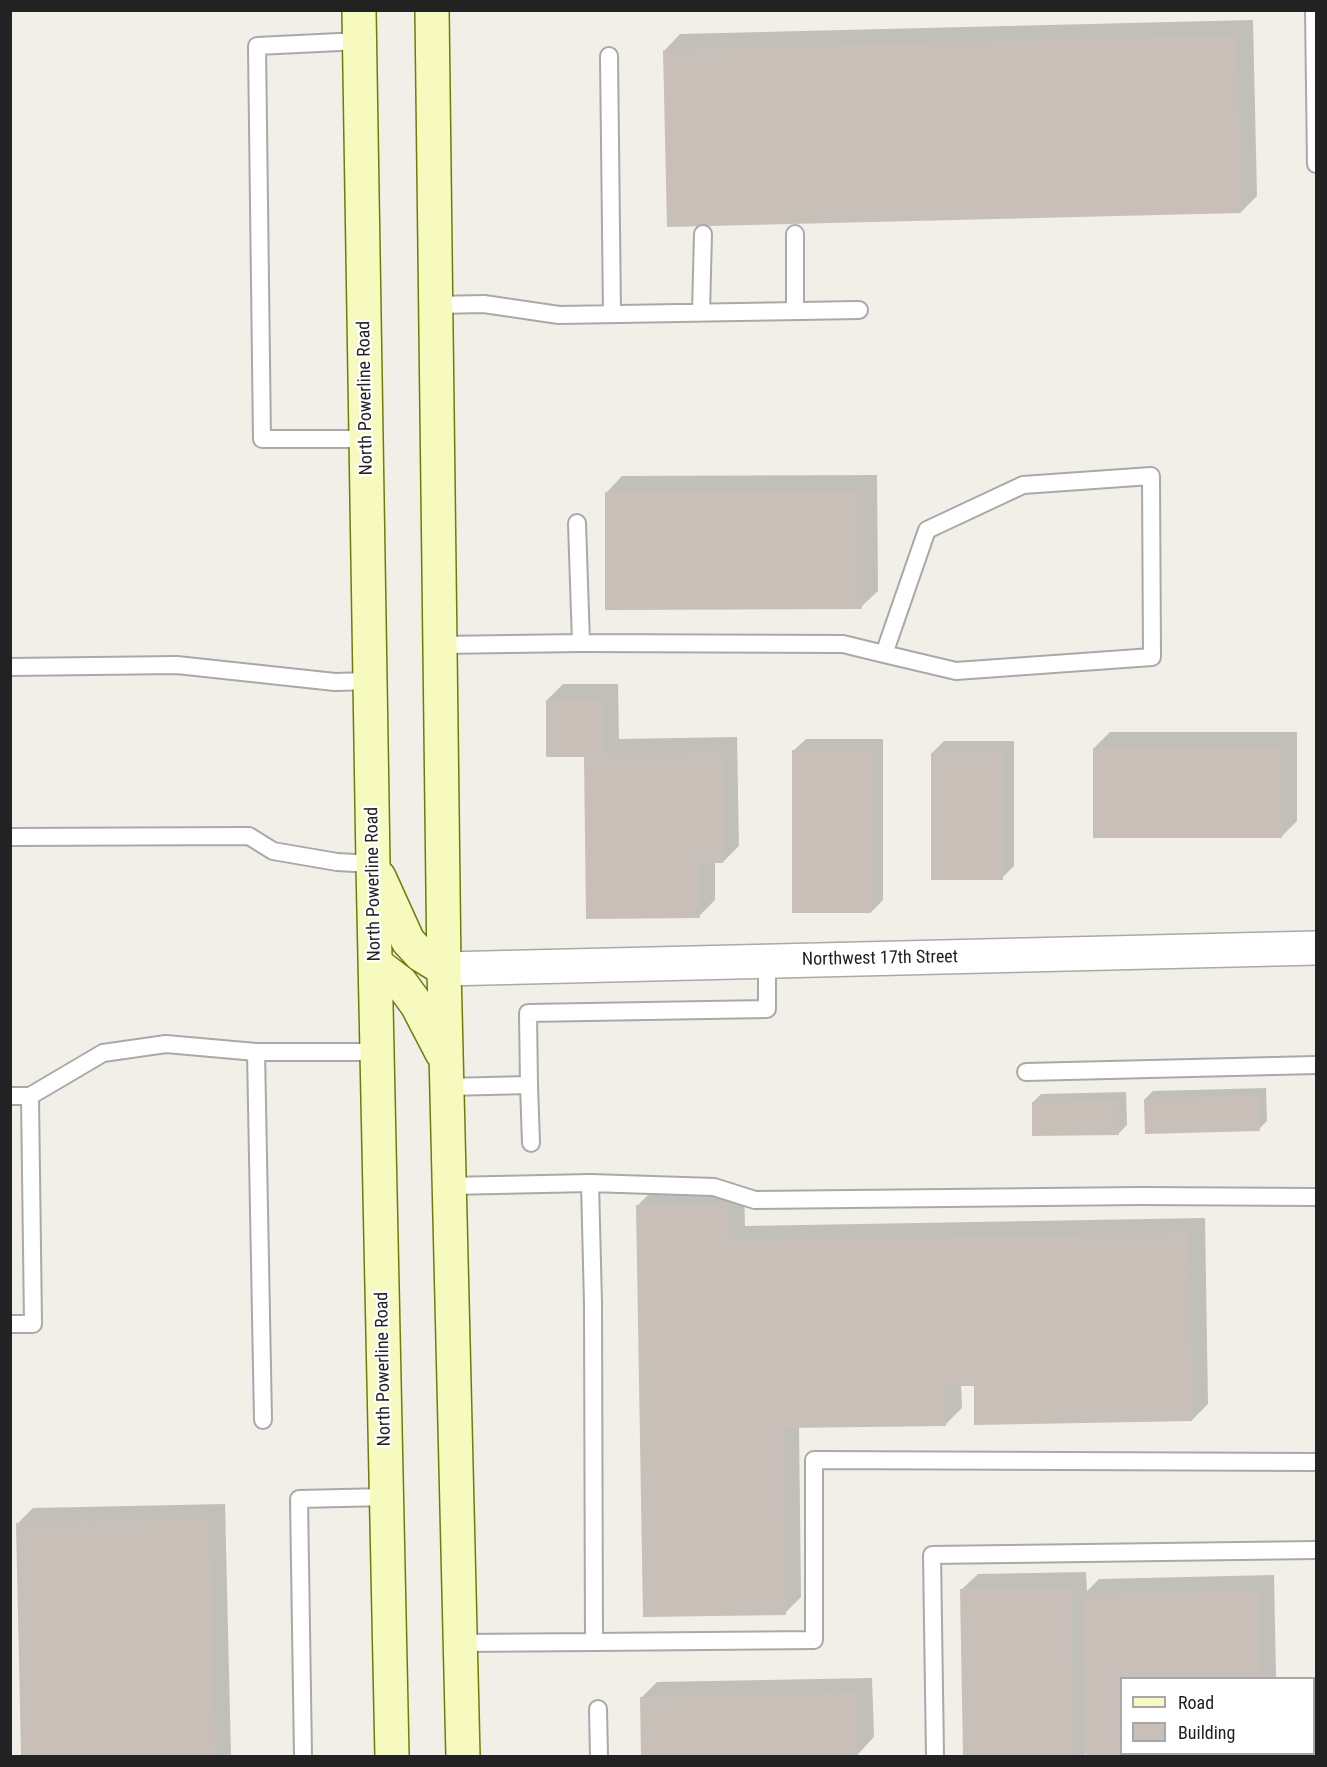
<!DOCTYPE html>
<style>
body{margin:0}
#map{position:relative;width:1327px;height:1767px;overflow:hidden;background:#f2efe9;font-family:"Roboto Condensed",sans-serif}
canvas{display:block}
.frame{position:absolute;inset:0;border:12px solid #222;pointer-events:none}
.legend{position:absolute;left:1120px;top:1677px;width:195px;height:78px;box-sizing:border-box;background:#fff;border:2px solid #a7a7a7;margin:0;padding:8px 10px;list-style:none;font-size:18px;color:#222}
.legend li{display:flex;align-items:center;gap:12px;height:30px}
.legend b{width:30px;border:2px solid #a7a7a7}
</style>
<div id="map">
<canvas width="1327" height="1767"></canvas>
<div class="frame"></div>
<ul class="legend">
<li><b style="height:8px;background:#f7fabf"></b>Road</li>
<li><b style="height:16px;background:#c7bfb8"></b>Building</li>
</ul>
</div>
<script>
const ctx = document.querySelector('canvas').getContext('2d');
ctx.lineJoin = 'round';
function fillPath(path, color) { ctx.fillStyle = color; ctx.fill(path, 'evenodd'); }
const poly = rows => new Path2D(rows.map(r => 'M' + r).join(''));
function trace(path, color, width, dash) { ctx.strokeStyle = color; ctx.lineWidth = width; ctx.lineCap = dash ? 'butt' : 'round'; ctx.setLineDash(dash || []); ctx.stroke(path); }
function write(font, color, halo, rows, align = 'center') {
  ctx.font = font + ' "Roboto Condensed",sans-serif'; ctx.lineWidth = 4.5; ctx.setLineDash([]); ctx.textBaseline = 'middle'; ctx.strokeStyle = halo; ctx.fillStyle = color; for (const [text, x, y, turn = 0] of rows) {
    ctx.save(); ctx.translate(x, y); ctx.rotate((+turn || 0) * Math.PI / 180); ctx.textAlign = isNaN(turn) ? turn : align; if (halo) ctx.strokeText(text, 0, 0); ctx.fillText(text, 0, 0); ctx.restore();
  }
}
fillPath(poly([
 [1253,20,1257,196,1241,212,664,51,680,34],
 [877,475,878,591,861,607,606,493,622,476],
 [563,684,618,684,619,739,737,737,739,846,723,862,715,862,715,900,699,916,547,700],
 [1110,732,1297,732,1297,821,1281,837,1094,748],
 [806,739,883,739,883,900,871,912,793,751],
 [944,741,1014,741,1014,866,1002,878,932,753],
 [1266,1088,1267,1121,1259,1129,1145,1099,1153,1091],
 [1126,1092,1127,1125,1119,1133,1033,1102,1041,1094],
 [744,1188,745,1226,1205,1218,1208,1404,1192,1420,975,1384,961,1384,962,1408,946,1424,799,1427,801,1597,785,1613,638,1205,654,1189],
 [225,1504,231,1756,22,1756,17,1524,33,1508],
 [1086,1572,1087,1591,1099,1579,1274,1575,1276,1678,1122,1678,1122,1754,1278,1754,1275,1756,1087,1756,1087,1753,1083,1756,964,1756,961,1590,978,1574],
 [872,1678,874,1737,858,1754,790,1755,790,1756,642,1756,641,1698,657,1682]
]), '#0003');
fillPath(poly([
 [1237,35,1241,213,667,227,663,50],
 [862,491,862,609,605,610,605,492],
 [602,699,603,754,722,753,723,863,699,863,700,918,586,919,584,757,546,757,546,700],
 [1093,748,1282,748,1282,838,1093,838],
 [792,750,871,750,871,913,792,913],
 [931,753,1003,753,1003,880,931,880],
 [1259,1096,1260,1131,1145,1134,1144,1099],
 [1118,1100,1119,1135,1032,1136,1032,1102],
 [729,1203,729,1241,1189,1233,1192,1421,974,1425,974,1386,946,1386,946,1426,783,1428,786,1615,643,1617,636,1205],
 [209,1519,215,1756,21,1756,16,1523],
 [1071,1588,1074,1756,963,1756,960,1589],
 [1259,1591,1260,1678,1122,1678,1122,1754,1262,1754,1262,1756,1086,1756,1082,1594],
 [857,1693,858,1755,641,1756,640,1697]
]), '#c7bfb8');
const service = poly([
 [1314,10,1316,164],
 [360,41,257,46,262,439,367,439],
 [609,56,612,314],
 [795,234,795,311],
 [435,305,484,304,559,315,859,310],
 [701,312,703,234],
 [577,523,581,643],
 [440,645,581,643,843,644,884,654,956,671,1152,657,1151,476,1023,485,927,530,884,654],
 [10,667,177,665,335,682,370,681],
 [10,837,249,836,273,851,337,862,373,864],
 [1026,1072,1316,1065],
 [529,1085,528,1013,767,1009,767,961],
 [447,1087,529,1085,531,1143],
 [10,1096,30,1096,103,1053,166,1044,256,1052],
 [590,1183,714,1187,755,1200,1139,1196,1316,1197],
 [449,1186,590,1183,593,1304,594,1642,460,1643],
 [10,1324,33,1324,30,1096],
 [263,1420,256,1052,377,1052],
 [594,1642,814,1640,814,1460,1316,1462],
 [598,1709,599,1756],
 [303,1756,299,1499,386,1497],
 [935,1756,932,1555,1316,1550]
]);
const minor = poly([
 [444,969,1316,948]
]);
const secondary = poly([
 [359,10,373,864,392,1756],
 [432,10,444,969,463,1756],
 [379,877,408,941,421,955,444,969],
 [376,964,401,983,417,1005,442,1053]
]);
trace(service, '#a9a9a9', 20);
trace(minor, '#a9a9a9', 36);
trace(secondary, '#707d05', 36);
trace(service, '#fff', 16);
trace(minor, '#fff', 33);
trace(secondary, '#f7fabf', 33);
write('18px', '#222', '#fff', [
 ["North Powerline Road",366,398,-91],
 ["North Powerline Road",374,884,-91],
 ["Northwest 17th Street",880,959,-1],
 ["North Powerline Road",384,1369,-91]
]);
</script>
